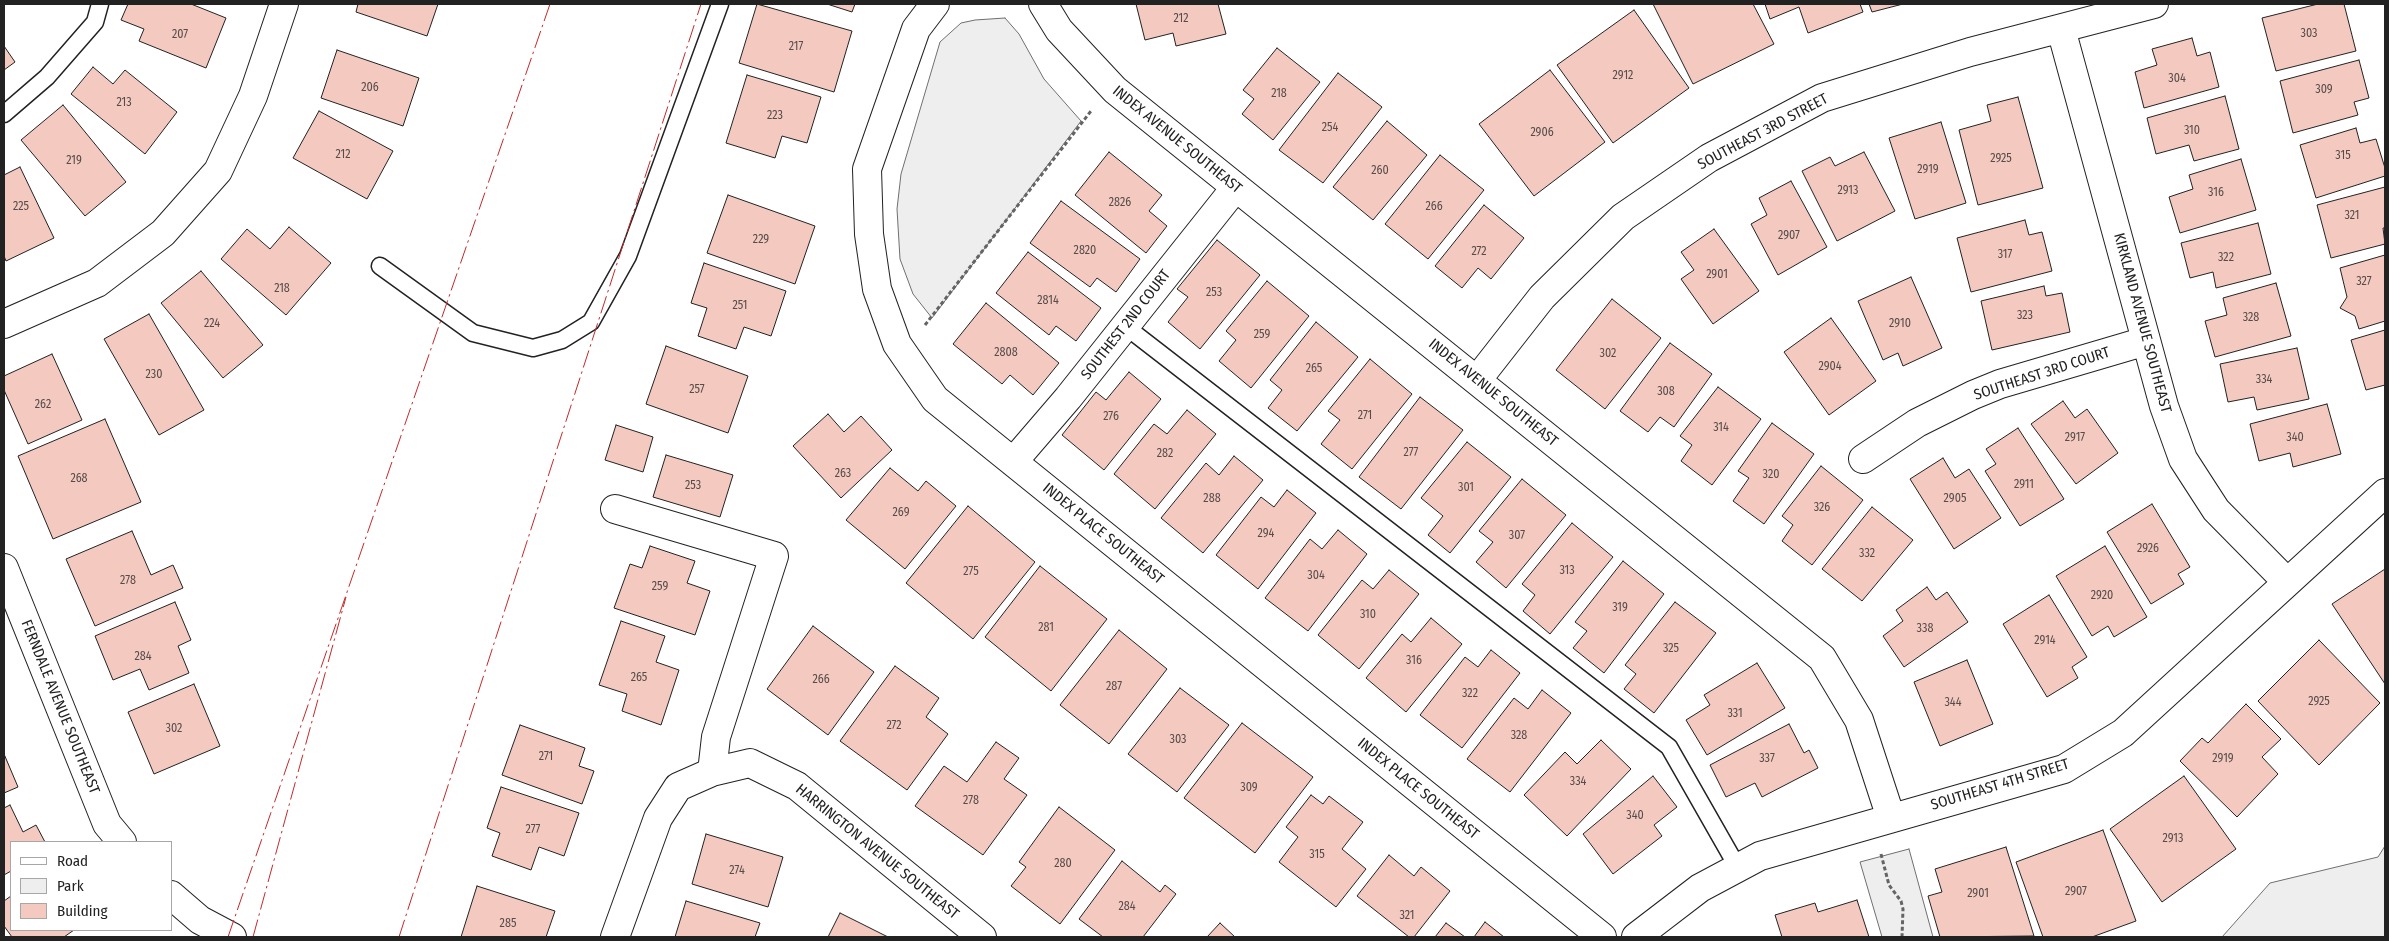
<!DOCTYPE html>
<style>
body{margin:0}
#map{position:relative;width:2389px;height:941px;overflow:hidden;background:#fff;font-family:"Fira Sans Condensed",sans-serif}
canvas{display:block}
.frame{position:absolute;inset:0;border:5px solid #222;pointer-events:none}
.legend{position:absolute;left:10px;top:841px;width:162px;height:90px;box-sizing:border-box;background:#fff;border:1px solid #a7a7a7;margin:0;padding:6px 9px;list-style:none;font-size:15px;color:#222}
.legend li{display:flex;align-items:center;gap:10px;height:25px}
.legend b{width:25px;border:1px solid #a7a7a7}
</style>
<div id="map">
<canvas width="2389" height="941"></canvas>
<div class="frame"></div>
<ul class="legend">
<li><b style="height:6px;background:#fff"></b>Road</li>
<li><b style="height:14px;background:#eee"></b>Park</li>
<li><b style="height:14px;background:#f3c9c0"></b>Building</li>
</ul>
</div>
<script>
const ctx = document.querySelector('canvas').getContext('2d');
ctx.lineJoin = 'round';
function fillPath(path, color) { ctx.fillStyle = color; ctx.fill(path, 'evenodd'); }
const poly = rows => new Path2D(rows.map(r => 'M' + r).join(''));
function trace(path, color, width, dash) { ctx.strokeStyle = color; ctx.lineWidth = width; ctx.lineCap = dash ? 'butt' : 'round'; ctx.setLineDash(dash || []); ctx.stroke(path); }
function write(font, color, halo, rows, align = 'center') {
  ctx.font = font + ' "Fira Sans Condensed",sans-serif'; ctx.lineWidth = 4; ctx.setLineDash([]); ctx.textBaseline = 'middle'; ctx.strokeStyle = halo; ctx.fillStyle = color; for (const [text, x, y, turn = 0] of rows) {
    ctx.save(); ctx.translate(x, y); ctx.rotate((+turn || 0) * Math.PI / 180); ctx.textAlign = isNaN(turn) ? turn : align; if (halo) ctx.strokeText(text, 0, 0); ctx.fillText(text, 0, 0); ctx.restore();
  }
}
const green = poly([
 [1005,18,1019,34,1044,79,1081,121,932,318,913,294,900,259,897,209,901,174,940,42,961,23,975,20,1005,18],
 [2385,846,2385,937,2222,937,2270,883,2378,857,2385,846],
 [1909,849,1933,937,1882,937,1860,862,1909,849]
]);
fillPath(green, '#eee');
trace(green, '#6f6f6f', 1);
const building = poly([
 [128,4,191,4,226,18,206,68,139,41,144,29,121,20,128,4],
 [358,4,438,4,427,36,356,12,358,4],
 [757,4,852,31,834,92,739,63,757,4],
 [827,4,855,4,852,12,827,4],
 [1136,4,1218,4,1226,34,1176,46,1173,33,1145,40,1136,4],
 [1653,4,1753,4,1774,44,1693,84,1653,4],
 [1765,4,1860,4,1863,12,1808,33,1799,7,1770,19,1765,4],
 [1869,4,1903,4,1872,12,1869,4],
 [2318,4,2344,4,2356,51,2276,71,2262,18,2318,4],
 [1634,10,1689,88,1613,143,1557,65,1634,10],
 [2192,38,2197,56,2210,52,2219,87,2144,108,2135,72,2157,65,2152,49,2192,38],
 [4,46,15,62,4,70,4,46],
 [1277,48,1320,82,1273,140,1242,114,1254,99,1243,90,1277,48],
 [337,50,419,78,403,126,321,98,337,50],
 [2359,60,2369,98,2354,102,2358,115,2293,133,2280,81,2359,60],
 [93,67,113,84,125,70,177,112,145,154,71,94,93,67],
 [1550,70,1605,142,1534,196,1479,124,1550,70],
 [1338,73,1382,107,1323,183,1279,150,1338,73],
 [747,75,821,97,807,143,782,136,775,158,726,143,747,75],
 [2225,96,2239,149,2194,161,2189,145,2156,154,2147,118,2225,96],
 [2018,97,2043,188,1978,205,1959,130,1991,121,1987,105,2018,97],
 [63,105,126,182,85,216,21,140,63,105],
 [319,111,393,151,367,199,293,158,319,111],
 [1387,121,1427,155,1373,220,1333,187,1387,121],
 [1941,122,1966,203,1915,219,1889,138,1941,122],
 [2356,128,2360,143,2376,139,2385,168,2385,176,2316,198,2300,145,2356,128],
 [1109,152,1162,195,1149,211,1167,226,1146,253,1075,195,1109,152],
 [1864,152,1895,211,1837,241,1802,171,1830,157,1835,166,1864,152],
 [1440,155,1484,190,1428,259,1385,224,1440,155],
 [2241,159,2256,210,2180,233,2169,197,2193,189,2189,175,2241,159],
 [20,167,54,238,6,261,4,256,4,175,20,167],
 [1791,181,1827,247,1778,275,1751,224,1767,215,1759,198,1791,181],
 [2385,187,2385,228,2383,228,2385,244,2331,258,2317,205,2385,187],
 [728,195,815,226,795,284,707,253,728,195],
 [1061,201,1140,259,1116,292,1097,278,1090,287,1030,243,1061,201],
 [1484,205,1524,238,1491,279,1478,268,1462,288,1435,266,1484,205],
 [2025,220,2029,235,2042,232,2052,271,1971,292,1957,238,2025,220],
 [2258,223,2271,274,2216,288,2213,272,2190,278,2181,243,2258,223],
 [289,227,331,263,286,315,221,259,247,229,270,249,289,227],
 [1714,229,1759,291,1713,324,1681,279,1694,270,1681,252,1714,229],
 [1217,240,1260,275,1200,349,1168,322,1188,297,1177,289,1217,240],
 [1028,252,1101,308,1076,341,1056,326,1049,335,996,293,1028,252],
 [2385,255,2385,321,2359,329,2355,316,2340,308,2347,297,2340,268,2385,255],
 [704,263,786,291,771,336,744,327,736,349,698,336,707,308,691,303,704,263],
 [201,271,263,345,223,378,161,303,201,271],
 [1911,277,1942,348,1903,366,1898,353,1883,360,1858,301,1911,277],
 [1267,281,1309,316,1251,388,1219,361,1236,340,1226,331,1267,281],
 [2276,283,2291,336,2215,357,2205,321,2227,315,2223,298,2276,283],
 [2044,286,2046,296,2062,293,2070,332,1992,350,1981,301,2044,286],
 [1612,299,1661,338,1605,409,1556,370,1612,299],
 [986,303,1059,363,1033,395,1010,375,1002,384,953,344,986,303],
 [149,314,204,410,159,435,104,339,149,314],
 [1831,318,1876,381,1829,415,1784,352,1831,318],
 [1316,322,1358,357,1297,431,1268,408,1282,390,1270,380,1316,322],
 [2385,330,2385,385,2366,390,2351,340,2385,330],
 [1670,343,1712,374,1674,427,1660,417,1648,432,1620,411,1670,343],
 [666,346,748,376,728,433,646,404,666,346],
 [2297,348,2309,399,2257,410,2254,397,2228,402,2220,364,2297,348],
 [52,354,82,420,28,444,4,390,4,376,52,354],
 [1370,359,1412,394,1352,469,1321,444,1340,420,1328,411,1370,359],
 [1129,372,1161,399,1104,470,1062,435,1096,392,1106,400,1129,372],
 [1718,387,1761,419,1712,485,1681,461,1692,445,1680,436,1718,387],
 [1420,397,1463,430,1401,509,1359,477,1420,397],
 [2063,401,2075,418,2087,409,2118,453,2076,484,2031,424,2063,401],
 [2327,404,2341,454,2293,467,2290,453,2259,461,2250,424,2327,404],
 [1187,410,1216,434,1155,509,1114,474,1154,424,1167,434,1187,410],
 [828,414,844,432,861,416,892,450,841,498,793,446,828,414],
 [105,419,141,502,53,539,18,456,105,419],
 [1772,423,1814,454,1764,524,1733,501,1749,478,1738,471,1772,423],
 [616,425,653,437,643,472,605,460,616,425],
 [2018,428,2064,499,2020,526,1985,471,1996,464,1986,449,2018,428],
 [1467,442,1511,477,1450,553,1428,535,1443,516,1421,498,1467,442],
 [666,455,733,475,720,517,653,497,666,455],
 [1234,456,1263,480,1203,553,1161,518,1206,463,1219,475,1234,456],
 [1943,458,1955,478,1969,469,2001,518,1954,549,1910,479,1943,458],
 [1821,466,1863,500,1812,565,1782,541,1793,525,1782,516,1821,466],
 [890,468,918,491,926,481,956,506,905,569,846,520,890,468],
 [1522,479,1566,515,1506,588,1476,562,1493,542,1479,531,1522,479],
 [1287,490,1316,513,1258,589,1216,555,1261,497,1274,507,1287,490],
 [2152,504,2190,567,2178,574,2184,584,2151,604,2107,532,2152,504],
 [968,506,1035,562,973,639,906,583,968,506],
 [1872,507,1913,540,1862,601,1822,569,1872,507],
 [1572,523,1613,557,1550,634,1523,611,1535,595,1522,584,1572,523],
 [1338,530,1367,554,1308,631,1265,598,1310,539,1322,549,1338,530],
 [132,531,151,575,173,565,183,588,95,626,66,559,132,531],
 [650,546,695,561,687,583,710,591,695,635,614,608,630,564,642,568,650,546],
 [2105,546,2147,617,2114,637,2108,626,2092,636,2056,576,2105,546],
 [1623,561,1664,594,1604,673,1573,648,1587,631,1575,622,1623,561],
 [1040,566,1107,619,1051,691,985,637,1040,566],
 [2385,569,2385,684,2332,604,2385,569],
 [1389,570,1419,594,1359,669,1318,635,1362,580,1373,589,1389,570],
 [1927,587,1936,600,1947,592,1968,622,1904,667,1883,636,1903,621,1896,610,1927,587],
 [2049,595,2087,657,2072,667,2078,678,2047,697,2003,624,2049,595],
 [175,602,191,640,178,646,189,673,149,690,140,669,113,680,95,636,175,602],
 [1675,602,1716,633,1654,713,1624,689,1636,674,1625,665,1675,602],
 [1431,618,1462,644,1406,712,1366,678,1402,634,1411,642,1431,618],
 [621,621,665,636,656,662,679,670,661,725,622,711,627,694,599,685,621,621],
 [813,626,874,672,828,735,767,689,813,626],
 [1119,630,1167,669,1109,744,1060,705,1119,630],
 [2319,640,2380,703,2319,765,2258,701,2319,640],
 [1491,650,1520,673,1462,748,1420,715,1465,657,1478,667,1491,650],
 [1967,660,1993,724,1940,746,1914,682,1967,660],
 [1757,663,1785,708,1707,755,1686,720,1710,705,1704,695,1757,663],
 [895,666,939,698,926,717,948,734,907,790,840,741,895,666],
 [194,684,220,746,154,774,128,712,194,684],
 [1180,688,1229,725,1177,792,1128,754,1180,688],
 [1542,690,1571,713,1510,792,1467,759,1514,698,1528,709,1542,690],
 [2246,704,2281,739,2262,757,2278,774,2237,817,2180,761,2202,738,2208,743,2246,704],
 [1242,723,1313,777,1255,853,1184,798,1242,723],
 [1789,724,1804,753,1809,750,1818,768,1762,797,1755,783,1726,797,1710,765,1789,724],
 [520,725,585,748,579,766,594,771,582,804,502,775,520,725],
 [1601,740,1631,769,1567,836,1524,795,1565,752,1577,764,1601,740],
 [996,742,1019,758,1004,779,1027,795,983,855,915,806,944,766,967,782,996,742],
 [4,754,18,787,4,793,4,754],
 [1653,776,1677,807,1654,825,1662,836,1613,874,1583,834,1653,776],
 [2184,776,2236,849,2162,902,2110,829,2184,776],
 [501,787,579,813,564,856,539,847,531,870,492,856,500,833,487,828,501,787],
 [1311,795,1323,804,1329,796,1363,822,1342,849,1366,869,1336,907,1279,862,1298,837,1286,827,1311,795],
 [10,805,23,832,36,825,45,842,11,842,11,871,4,875,4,808,10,805],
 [1059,807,1115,850,1060,924,1011,886,1026,867,1019,862,1059,807],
 [2103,830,2136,921,2092,937,2043,937,2016,862,2103,830],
 [706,834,783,857,768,907,692,884,706,834],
 [2006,847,2034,936,1940,937,1928,896,1942,892,1935,869,2006,847],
 [1389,855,1414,876,1421,867,1450,891,1414,937,1409,937,1357,896,1389,855],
 [1122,861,1160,892,1165,885,1176,894,1143,937,1103,937,1079,919,1122,861],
 [477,886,555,911,546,937,461,937,477,886],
 [11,896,11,930,74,930,64,937,12,937,4,926,4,901,11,896],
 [1857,900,1869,937,1782,937,1775,915,1815,903,1818,912,1857,900],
 [686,901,760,923,755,937,675,937,686,901],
 [840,913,888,937,828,937,840,913],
 [1485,922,1504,937,1474,937,1485,922],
 [1220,923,1235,937,1207,937,1220,923],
 [1446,923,1465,937,1435,937,1446,923]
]);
fillPath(building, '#f3c9c0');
trace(building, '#222', 1);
const lane = poly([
 [4,114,47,77,95,22,100,4],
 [380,266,473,333,533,348,562,340,591,322,628,256,720,4],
 [1125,326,1669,747,1738,868]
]);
const street = poly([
 [935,4,916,29,867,169,869,234,877,289,897,344,935,399,1602,937],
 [1043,4,1059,30,1115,90,1822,658,1859,720,1891,818],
 [2061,29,2164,406,2183,459,2216,510,2287,582],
 [4,324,97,283,163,233,218,171,253,96,284,4],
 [1477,380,1542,297,1623,217,1709,158,1822,98,1970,52,2154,4],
 [1863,459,1917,423,1973,395,2000,384,2146,341],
 [1013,462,1068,398,1236,187],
 [615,509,774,556,716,737,712,772],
 [4,568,107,824,122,842],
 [171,895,200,920,232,937],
 [615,937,658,818,678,787,712,772,750,763,797,786,982,937],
 [1636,937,1700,888,1760,856,2064,769,2123,733,2385,493]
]);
trace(lane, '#222', 19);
trace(street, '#222', 30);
trace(poly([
 [925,325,1091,111],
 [1881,854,1889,885,1901,901,1903,909,1902,937]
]), '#646464', 3, [4, 2.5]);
trace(lane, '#fff', 16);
trace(street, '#fff', 28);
trace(poly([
 [228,937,550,4],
 [253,937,346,597],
 [399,937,701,4]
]), '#c62828', 1, [18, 4, 2.5, 4]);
write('12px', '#564c4a', null, [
 ["212",1181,19],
 ["303",2309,34],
 ["207",180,35],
 ["217",796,47],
 ["2912",1623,76],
 ["304",2177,79],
 ["206",370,88],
 ["309",2324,90],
 ["218",1279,94],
 ["213",124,103],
 ["223",775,116],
 ["254",1330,128],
 ["310",2192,131],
 ["2906",1542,133],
 ["212",343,155],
 ["315",2343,156],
 ["2925",2001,159],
 ["219",74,161],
 ["2919",1928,170],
 ["260",1380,171],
 ["2913",1848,191],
 ["316",2216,193],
 ["2826",1120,203],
 ["225",21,207],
 ["266",1434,207],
 ["321",2352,216],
 ["2907",1789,236],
 ["229",761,240],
 ["2820",1085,251],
 ["272",1479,252],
 ["317",2005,255],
 ["322",2226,258],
 ["2901",1717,275],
 ["327",2364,282],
 ["218",282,289],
 ["253",1214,293],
 ["2814",1048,301],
 ["251",740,306],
 ["323",2025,316],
 ["328",2251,318],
 ["224",212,324],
 ["2910",1900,324],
 ["259",1262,335],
 ["2808",1006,353],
 ["302",1608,354],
 ["2904",1830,367],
 ["265",1314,369],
 ["230",154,375],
 ["334",2264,380],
 ["257",697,390],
 ["308",1666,392],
 ["262",43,405],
 ["271",1365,416],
 ["276",1111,417],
 ["314",1721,428],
 ["2917",2075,438],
 ["340",2295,438],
 ["277",1411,453],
 ["282",1165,454],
 ["263",843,474],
 ["320",1771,475],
 ["268",79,479],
 ["2911",2024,485],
 ["253",693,486],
 ["301",1466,488],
 ["288",1212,499],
 ["2905",1955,499],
 ["326",1822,508],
 ["269",901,513],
 ["294",1266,534],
 ["307",1517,536],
 ["2926",2148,549],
 ["332",1867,554],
 ["313",1567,571],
 ["275",971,572],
 ["304",1316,576],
 ["278",128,581],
 ["259",660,587],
 ["2920",2102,596],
 ["319",1620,608],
 ["310",1368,615],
 ["281",1046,628],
 ["338",1925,629],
 ["2914",2045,641],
 ["325",1671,649],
 ["284",143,657],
 ["316",1414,661],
 ["265",639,678],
 ["266",821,680],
 ["287",1114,687],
 ["322",1470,694],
 ["2925",2319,702],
 ["344",1953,703],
 ["331",1735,714],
 ["272",894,726],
 ["302",174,729],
 ["328",1519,736],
 ["303",1178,740],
 ["271",546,757],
 ["337",1767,759],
 ["2919",2223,759],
 ["334",1578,782],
 ["309",1249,788],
 ["278",971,801],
 ["340",1635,816],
 ["277",533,830],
 ["2913",2173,839],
 ["315",1317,855],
 ["280",1063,864],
 ["274",737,871],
 ["2907",2076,892],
 ["2901",1978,894],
 ["284",1127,907],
 ["321",1407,916],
 ["285",508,924]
]);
write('15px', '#222', '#fff', [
 ["SOUTHEAST 3RD STREET",1763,132,-28],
 ["INDEX AVENUE SOUTHEAST",1177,140,39],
 ["KIRKLAND AVENUE SOUTHEAST",2142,323,75],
 ["SOUTHEST 2ND COURT",1126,325,-52],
 ["SOUTHEAST 3RD COURT",2042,374,-18],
 ["INDEX AVENUE SOUTHEAST",1493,393,39],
 ["INDEX PLACE SOUTHEAST",1103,534,39],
 ["FERNDALE AVENUE SOUTHEAST",60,707,68],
 ["SOUTHEAST 4TH STREET",2000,785,-17],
 ["INDEX PLACE SOUTHEAST",1418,789,39],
 ["HARRINGTON AVENUE SOUTHEAST",877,852,39]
]);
</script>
